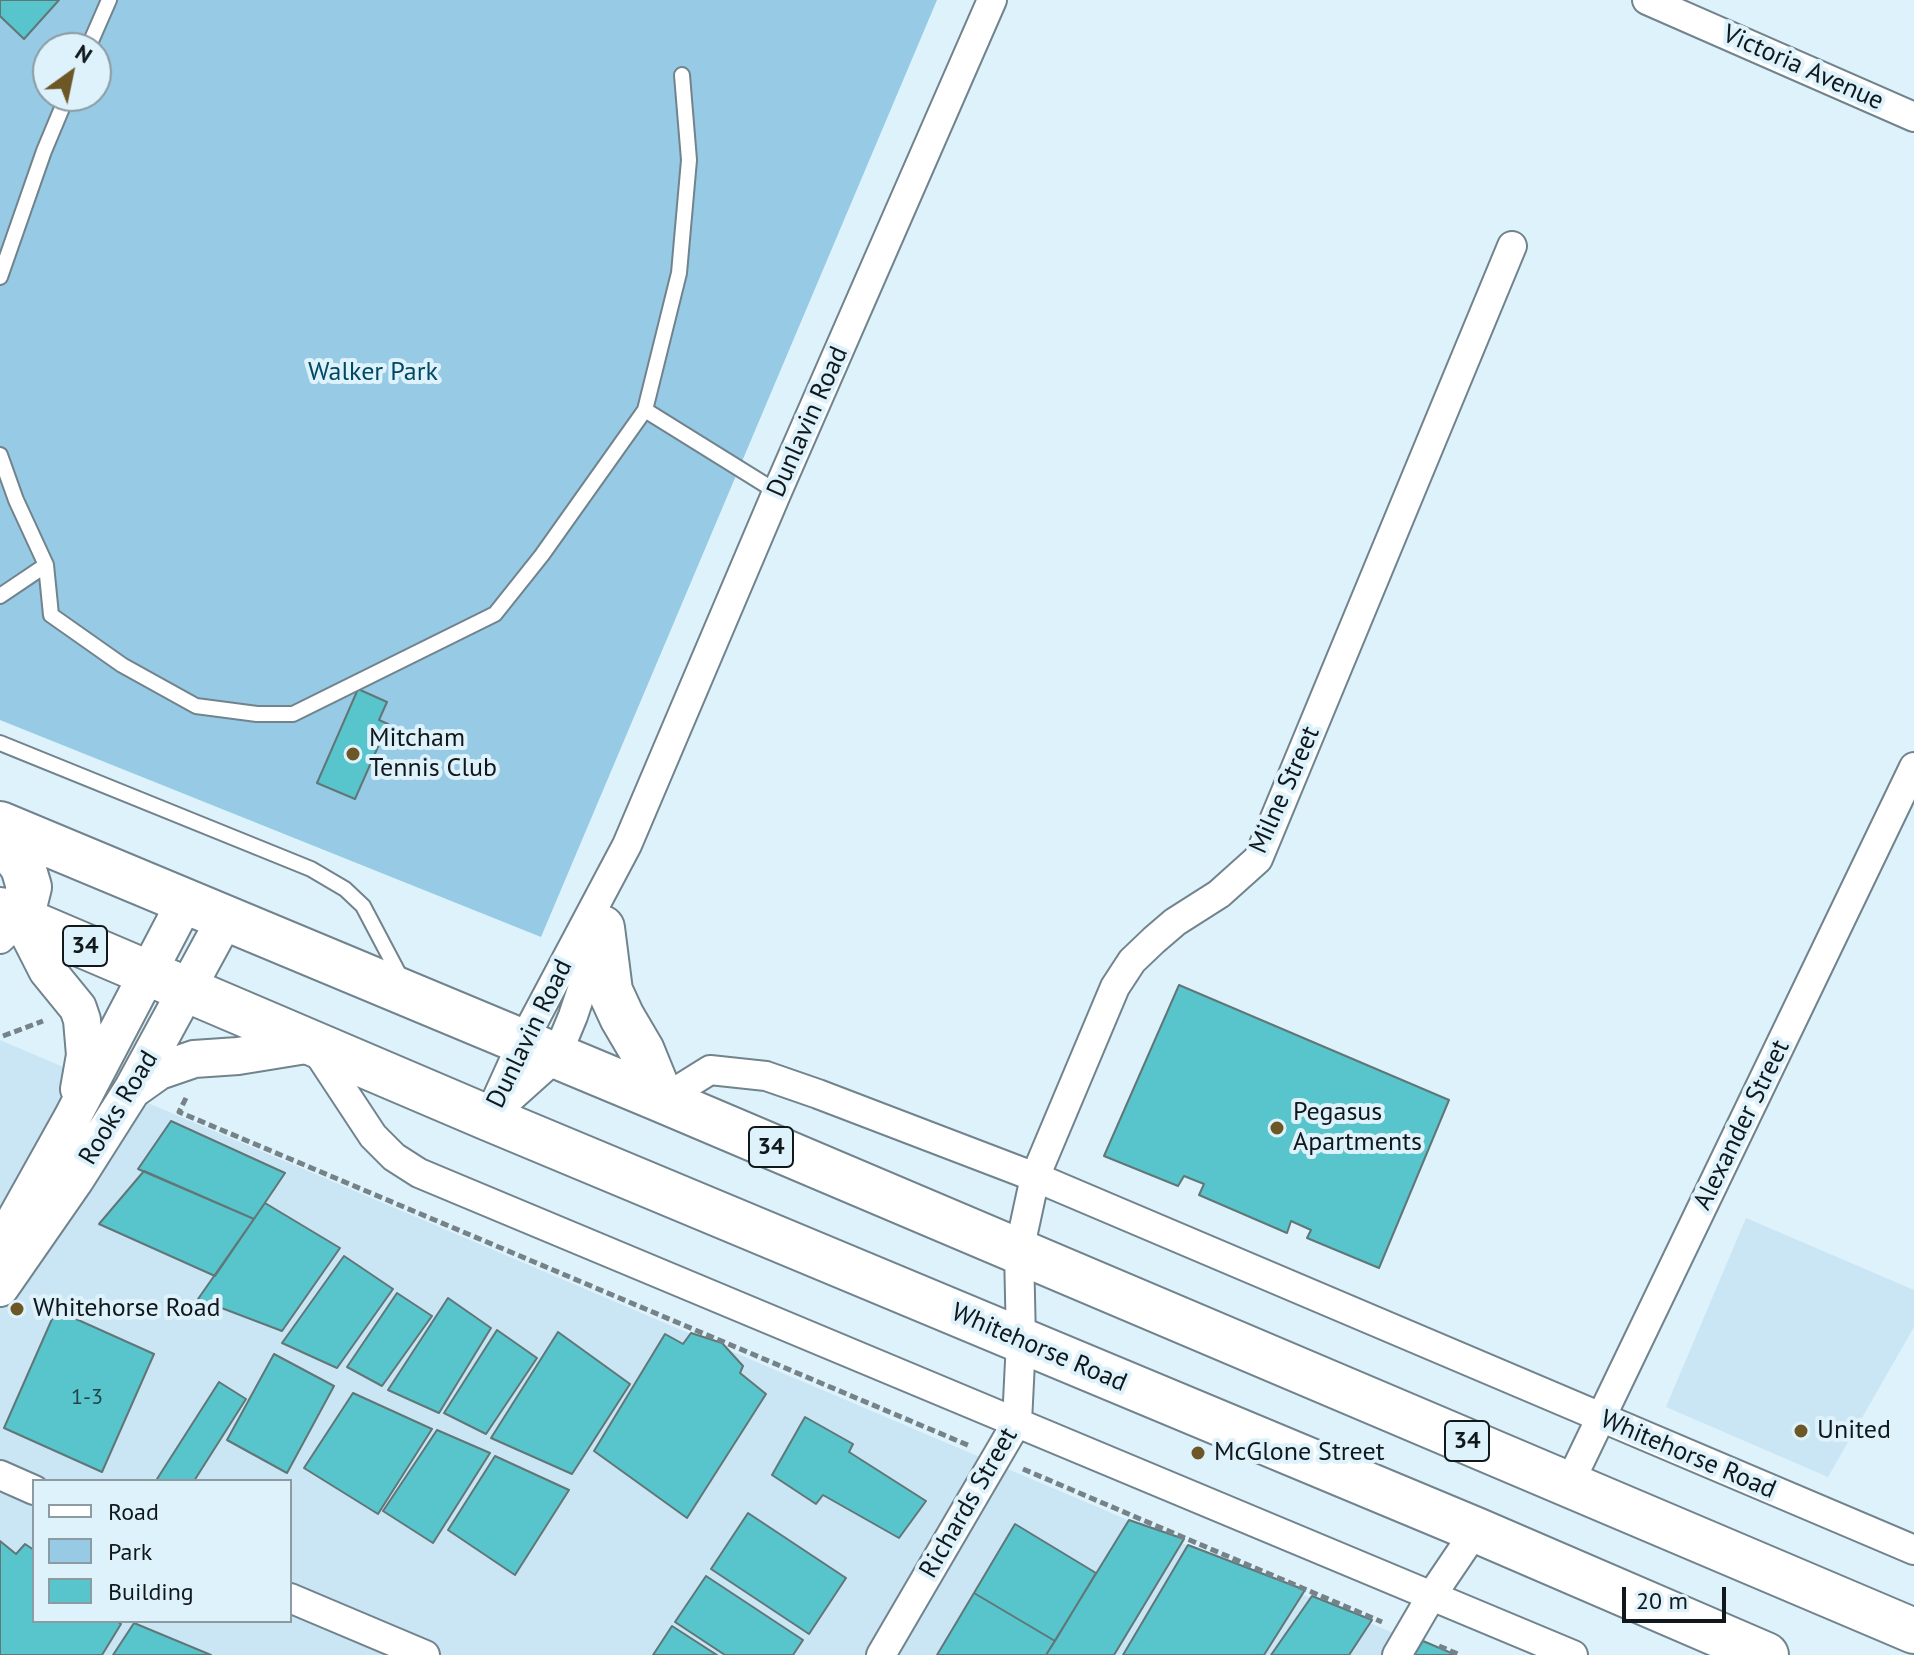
<!DOCTYPE html>
<style>
body{margin:0}
#map{position:relative;width:1914px;height:1655px;overflow:hidden;background:#def2fc;font-family:"PT Sans",sans-serif}
canvas{display:block}
.legend{position:absolute;left:32px;top:1479px;width:260px;height:144px;box-sizing:border-box;background:#def2fc;border:2px solid #8c9ba2;margin:0;padding:10px 14px;list-style:none;font-size:24px;color:#11181b}
.legend li{display:flex;align-items:center;gap:16px;height:40px}
.legend b{width:40px;border:2px solid #8c9ba2}
.north{position:absolute;left:32px;top:32px;width:80px;height:80px;box-sizing:border-box;background:#def2fc;border:2px solid #8c9ba2;border-radius:50%;rotate:33deg;font-size:22px;font-weight:700;line-height:32px;text-align:center;color:#11181b}
.north::after{content:'';display:block;margin:auto;width:28px;height:36px;background:#6e5727;clip-path:polygon(50% 0,100% 100%,50% 72%,0 100%)}
.scale{position:absolute;left:1622px;top:1587px;width:104px;height:36px;box-sizing:border-box;border:4px solid #11181b;border-top:0;padding-left:10px;font-size:24px;line-height:28px;white-space:nowrap;color:#11181b;-webkit-text-stroke:6px #def2fc;paint-order:stroke}
</style>
<div id="map">
<canvas width="1914" height="1655"></canvas>
<ul class="legend">
<li><b style="height:10px;background:#fff"></b>Road</li>
<li><b style="height:22px;background:#96cae5"></b>Park</li>
<li><b style="height:22px;background:#58c5cc"></b>Building</li>
</ul>
<div class="north">N</div>
<div class="scale">20 m</div>
</div>
<script>
const ctx = document.querySelector('canvas').getContext('2d');
ctx.lineJoin = 'round';
function fillPath(path, color) { ctx.fillStyle = color; ctx.fill(path, 'evenodd'); }
const poly = rows => new Path2D(rows.map(r => 'M' + r).join(''));
function trace(path, color, width, dash) { ctx.strokeStyle = color; ctx.lineWidth = width; ctx.lineCap = dash ? 'butt' : 'round'; ctx.setLineDash(dash || []); ctx.stroke(path); }
function write(font, color, halo, rows, align = 'center') {
  ctx.font = font + ' "PT Sans",sans-serif'; ctx.lineWidth = 8; ctx.setLineDash([]); ctx.textBaseline = 'middle'; ctx.strokeStyle = halo; ctx.fillStyle = color; for (const [text, x, y, turn = 0] of rows) {
    ctx.save(); ctx.translate(x, y); ctx.rotate((+turn || 0) * Math.PI / 180); ctx.textAlign = isNaN(turn) ? turn : align; if (halo) ctx.strokeText(text, 0, 0); ctx.fillText(text, 0, 0); ctx.restore();
  }
}
fillPath(poly([
 [0,1040,1445,1655,0,1655],
 [34,1481,290,1481,290,1621,34,1621],
 [1746,1218,1914,1290,1914,1327,1828,1477,1666,1407]
]), '#cae5f4');
fillPath(poly([
 [0,0,937,0,541,937,0,720],
 [48,48,96,48,96,96,48,96]
]), '#96cae5');
const building = poly([
 [0,0,59,0,24,39,0,16,0,0],
 [358,689,387,702,379,720,388,724,355,799,317,783,358,689],
 [1179,985,1449,1100,1379,1268,1307,1238,1311,1230,1291,1221,1287,1233,1199,1195,1204,1184,1184,1176,1178,1186,1104,1156,1179,985],
 [171,1121,285,1173,254,1219,138,1169,171,1121],
 [144,1171,254,1219,215,1276,99,1224,144,1171],
 [265,1203,340,1248,282,1331,198,1299,265,1203],
 [344,1256,393,1289,337,1368,282,1343,344,1256],
 [397,1293,432,1316,382,1386,347,1367,397,1293],
 [448,1298,491,1328,439,1413,388,1390,448,1298],
 [56,1310,154,1354,102,1472,4,1428,56,1310],
 [497,1330,537,1358,486,1434,444,1413,497,1330],
 [558,1332,630,1384,572,1474,491,1438,558,1332],
 [691,1333,722,1343,743,1366,740,1373,766,1394,687,1518,594,1451,665,1334,683,1344,691,1333],
 [274,1354,334,1386,287,1473,227,1440,274,1354],
 [219,1382,246,1399,194,1481,160,1481,157,1479,219,1382],
 [353,1393,432,1429,378,1514,304,1468,353,1393],
 [805,1417,853,1444,849,1452,926,1501,899,1538,823,1495,816,1504,772,1475,805,1417],
 [437,1430,490,1453,433,1543,383,1511,437,1430],
 [495,1456,569,1490,515,1575,448,1530,495,1456],
 [748,1513,846,1578,809,1634,711,1569,748,1513],
 [1129,1520,1184,1539,1114,1655,1046,1655,1129,1520],
 [1015,1524,1096,1573,1055,1641,974,1593,1015,1524],
 [0,1541,16,1554,25,1544,34,1550,34,1621,117,1621,121,1624,102,1655,0,1655,0,1541],
 [1188,1545,1305,1590,1264,1655,1123,1655,1188,1545],
 [706,1576,803,1640,793,1655,725,1655,675,1622,706,1576],
 [974,1593,1055,1641,1046,1655,937,1655,974,1593],
 [1312,1596,1372,1620,1349,1655,1271,1655,1312,1596],
 [134,1623,211,1655,113,1655,134,1623],
 [672,1626,717,1655,653,1655,672,1626],
 [1423,1641,1456,1655,1414,1655,1423,1641]
]);
fillPath(building, '#58c5cc');
trace(building, '#607677', 2);
const service = poly([
 [88,48,109,0],
 [0,277,44,151,67,96],
 [645,410,679,273,689,160,682,75],
 [0,455,16,500,46,565],
 [0,596,46,565,51,615,122,665,196,706,257,714,293,714,495,614,542,555,645,410,777,492],
 [0,743,311,869,345,889,363,906,402,980]
]);
const minor = poly([
 [1647,0,1914,117],
 [0,939,21,919],
 [313,1045,373,1136,394,1157,419,1173,1573,1655],
 [662,1100,710,1070,766,1076,818,1094,1035,1177,1914,1550],
 [497,1110,556,1057,573,1016,598,942],
 [488,1118,522,1043,627,845,777,492,992,0],
 [0,1475,34,1490],
 [1569,1484,1914,767],
 [290,1598,425,1655],
 [881,1655,1017,1422,1021,1341,1019,1251,1035,1177,1115,987,1132,961,1154,940,1175,922,1219,894,1258,859,1512,246],
 [1397,1655,1432,1595,1476,1530]
]);
const tertiary = poly([
 [21,919,47,970,78,1008,82,1020,85,1055,79,1089],
 [135,1088,159,1071,194,1059,238,1056,312,1044],
 [0,1247,72,1118,185,902],
 [0,1288,75,1180,132,1090,225,919]
]);
const trunk = poly([
 [0,824,662,1100,1914,1631],
 [0,835,23,867,29,887,21,919],
 [0,910,488,1118,1476,1530,1766,1655],
 [602,928,610,991,622,1017,642,1051,662,1100]
]);
trace(service, '#71838c', 18);
trace(minor, '#71838c', 32);
trace(tertiary, '#71838c', 40);
trace(trunk, '#71838c', 48);
trace(poly([
 [3,1036,43,1021],
 [186,1098,179,1112,970,1446],
 [1023,1469,1382,1622],
 [1439,1646,1460,1655]
]), '#758389', 5, [8, 4]);
trace(service, '#fff', 14);
trace(minor, '#fff', 28);
trace(tertiary, '#fff', 36);
trace(trunk, '#fff', 44);
for (const [x, y, r, color] of [
 [353,754,8,"#6e5727"],
 [1277,1128,8,"#6e5727"],
 [17,1309,8,"#6e5727"],
 [1801,1431,8,"#6e5727"],
 [1198,1453,8,"#6e5727"]
]) { const dot = new Path2D(); dot.arc(x, y, r, 0, 2 * Math.PI); ctx.fillStyle = color; ctx.fill(dot); trace(dot, '#def2fc', 3); }
write('22px', '#234347', null, [
 ["1-3",87,1398]
]);
for (const [x, y, w] of [
 [85,946,44],
 [771,1147,44],
 [1467,1441,44]
]) { const box = new Path2D(); box.roundRect(x - w / 2, y - 20, w, 40, 6); ctx.fillStyle = '#def2fc'; ctx.fill(box); trace(box, '#11181b', 2); }
write('bold 24px', '#11181b', null, [
 ["34",85,946],
 ["34",771,1147],
 ["34",1467,1441]
]);
write('26px', '#11181b', '#def2fc', [
 ["Victoria Avenue",1803,68,24],
 ["Dunlavin Road",808,422,-66],
 ["Milne Street",1285,790,-66],
 ["Dunlavin Road",530,1034,-64],
 ["Rooks Road",119,1108,-59],
 ["Alexander Street",1742,1125,-64],
 ["Whitehorse Road",1039,1348,23],
 ["Whitehorse Road",1688,1455,23],
 ["Richards Street",969,1503,-60]
]);
write('26px', '#004964', '#def2fc', [
 ["Walker Park",373,373]
]);
write('26px', '#11181b', '#def2fc', [
 ["Mitcham",369,739],
 ["Tennis Club",369,769],
 ["Pegasus",1293,1113],
 ["Apartments",1293,1143],
 ["Whitehorse Road",33,1309],
 ["United",1817,1431],
 ["McGlone Street",1214,1453]
], 'left');
</script>
